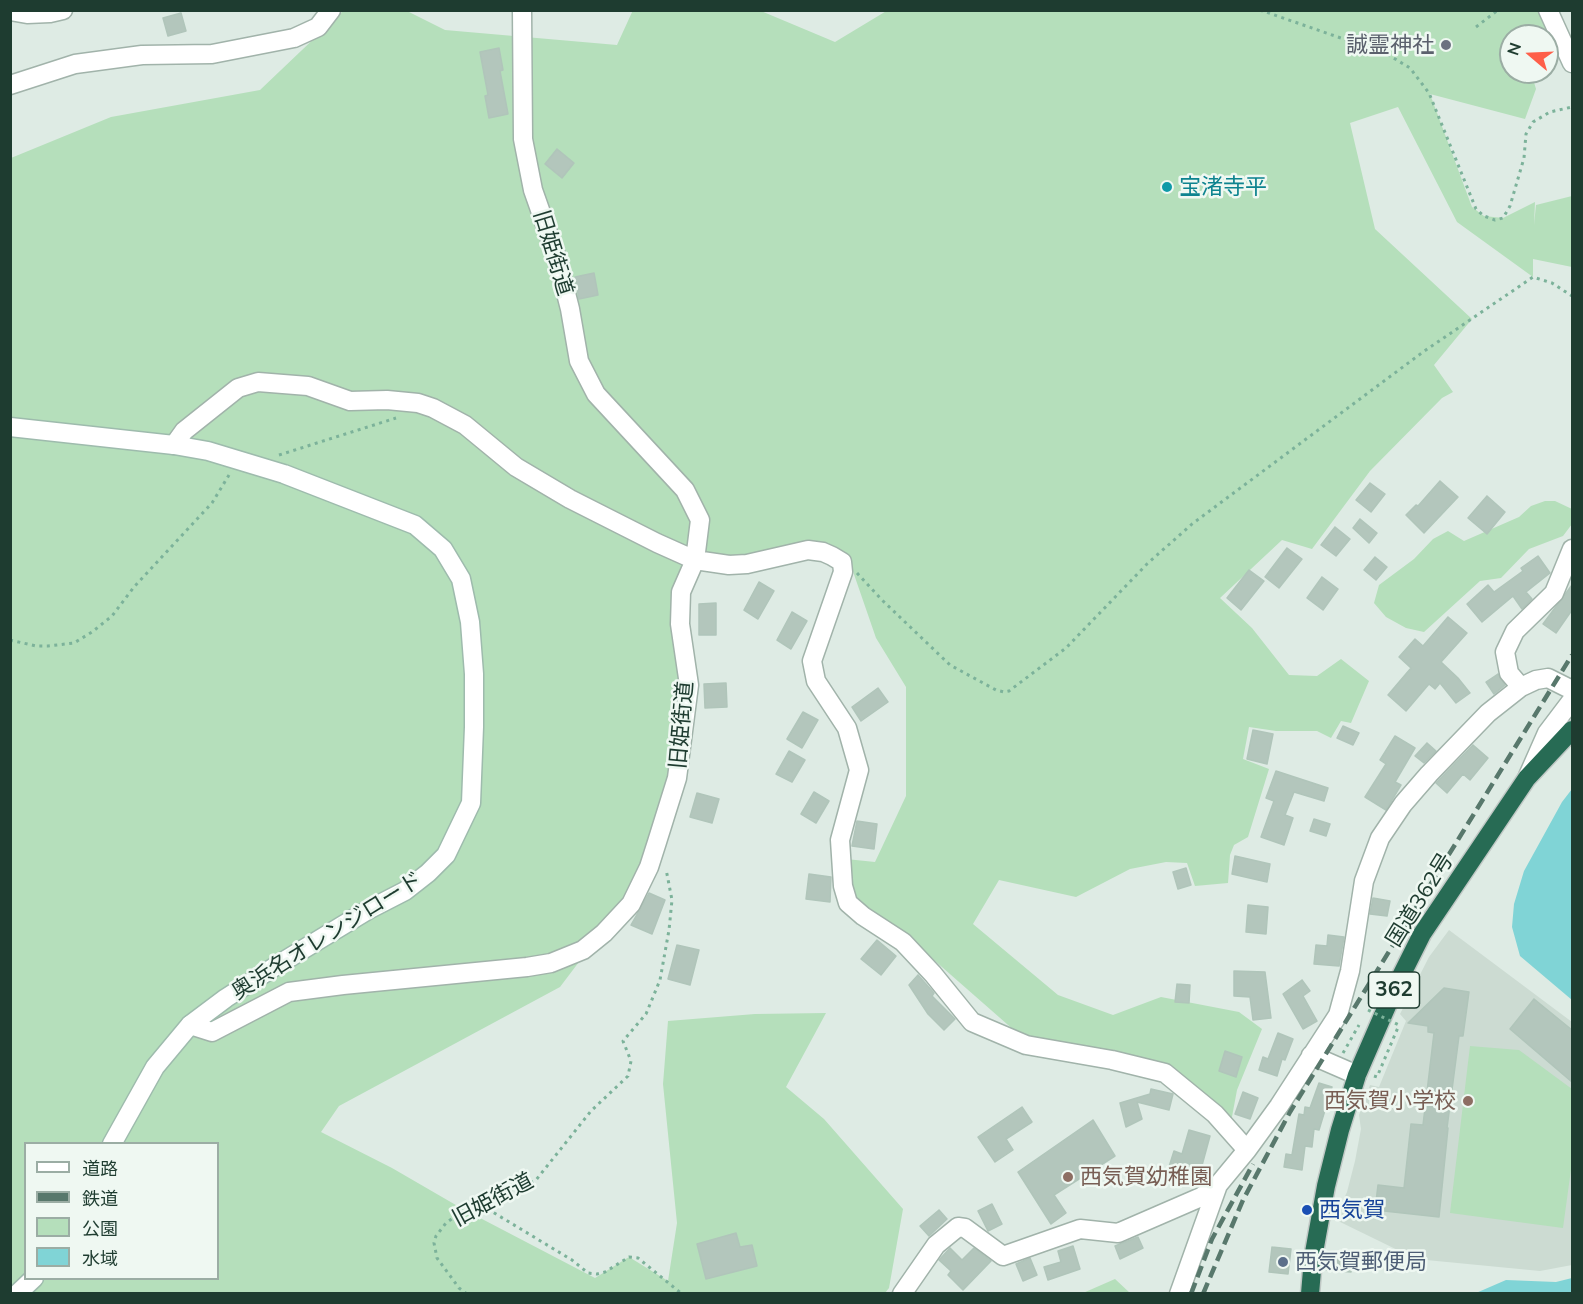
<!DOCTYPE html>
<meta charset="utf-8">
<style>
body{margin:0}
#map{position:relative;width:1583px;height:1304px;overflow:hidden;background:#deebe4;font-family:Mulish,"Noto Sans JP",sans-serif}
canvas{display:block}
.frame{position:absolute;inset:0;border:12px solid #1e3c30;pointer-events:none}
.legend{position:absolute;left:24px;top:1142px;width:195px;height:138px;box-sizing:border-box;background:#eff8f2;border:2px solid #9bada4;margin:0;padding:8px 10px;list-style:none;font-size:18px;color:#1e3c30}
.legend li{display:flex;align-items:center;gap:12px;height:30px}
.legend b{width:30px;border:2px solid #9bada4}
.north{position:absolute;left:1499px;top:24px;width:60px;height:60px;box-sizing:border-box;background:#eff8f2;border:2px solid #9bada4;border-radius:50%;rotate:289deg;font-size:16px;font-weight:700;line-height:24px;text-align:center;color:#1e3c30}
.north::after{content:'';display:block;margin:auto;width:21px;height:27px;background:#fe5f49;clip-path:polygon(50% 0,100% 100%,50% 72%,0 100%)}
</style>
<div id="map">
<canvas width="1583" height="1304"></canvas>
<div class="frame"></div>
<ul class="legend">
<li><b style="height:8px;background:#fff"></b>道路</li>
<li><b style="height:8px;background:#58786c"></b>鉄道</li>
<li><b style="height:16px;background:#b5dfbb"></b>公園</li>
<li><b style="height:16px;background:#80d4d6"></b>水域</li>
</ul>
<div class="north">N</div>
</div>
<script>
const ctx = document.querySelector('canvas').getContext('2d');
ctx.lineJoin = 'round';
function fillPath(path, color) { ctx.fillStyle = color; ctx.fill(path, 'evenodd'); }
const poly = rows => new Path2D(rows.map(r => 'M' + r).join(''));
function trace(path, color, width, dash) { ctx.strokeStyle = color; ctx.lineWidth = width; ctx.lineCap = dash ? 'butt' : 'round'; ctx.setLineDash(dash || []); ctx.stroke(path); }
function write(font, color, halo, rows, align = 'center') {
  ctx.font = font + ' Mulish,"Noto Sans JP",sans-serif'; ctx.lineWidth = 5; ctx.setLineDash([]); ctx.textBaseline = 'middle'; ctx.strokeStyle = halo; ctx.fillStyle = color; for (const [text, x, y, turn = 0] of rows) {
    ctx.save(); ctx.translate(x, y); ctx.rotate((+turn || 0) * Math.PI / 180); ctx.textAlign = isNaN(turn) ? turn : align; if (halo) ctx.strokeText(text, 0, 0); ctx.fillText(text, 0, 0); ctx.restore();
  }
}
fillPath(poly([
 [1449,930,1572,1022,1572,1265,1540,1271,1416,1259,1334,1219,1347,1192,1355,1161,1361,1129,1359,1115,1370,1085,1379,1087,1406,1021,1400,1014,1429,957]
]), '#ccdbd2');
fillPath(poly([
 [633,10,761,11,835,42,888,10,1542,11,1549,30,1539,36,1511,36,1511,72,1531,72,1536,89,1525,119,1430,94,1472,207,1484,216,1503,218,1535,202,1534,225,1536,205,1572,196,1572,267,1533,259,1533,277,1457,222,1398,107,1350,123,1375,229,1472,319,1434,365,1453,392,1442,398,1370,471,1312,549,1282,540,1220,598,1252,628,1289,675,1317,676,1341,659,1369,681,1351,723,1341,721,1331,738,1317,731,1276,731,1249,727,1243,759,1269,769,1248,837,1234,845,1230,855,1228,883,1195,886,1187,863,1166,862,1130,869,1076,897,999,880,973,924,1058,995,1113,1015,1161,997,1239,1012,1262,1029,1237,1090,1231,1122,1166,1071,1032,1046,910,939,848,903,846,859,875,862,906,796,906,687,876,638,848,557,696,560,686,581,680,757,645,861,610,921,560,987,339,1106,321,1132,392,1168,461,1208,595,1278,629,1257,668,1281,677,1223,663,1084,668,1021,755,1014,826,1013,786,1087,824,1119,903,1209,889,1288,885,1293,11,1294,11,158,111,117,260,90,343,11,407,11,445,30,617,45],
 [26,1144,218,1144,218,1278,26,1278],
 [1545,501,1555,501,1572,509,1572,524,1563,536,1529,549,1501,578,1480,581,1424,632,1406,628,1386,617,1374,603,1379,585,1414,559,1433,539,1448,531,1464,541,1519,517,1531,506],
 [1470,1046,1519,1050,1572,1089,1572,1162,1563,1228,1450,1213],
 [1115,1279,1130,1293,1083,1293]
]), '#b5dfbb');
fillPath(poly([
 [1572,789,1572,1000,1520,956,1512,927,1514,904,1524,871,1562,802],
 [1572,1278,1572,1293,1476,1293,1506,1280,1556,1282]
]), '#80d4d6');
const building = poly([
 [181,13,186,31,168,36,163,18,181,13],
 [499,48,503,70,500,71,508,114,489,118,485,96,488,95,480,52,499,48],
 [557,149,574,163,562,178,545,164,557,149],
 [594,273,598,295,579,299,575,277,594,273],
 [1440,481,1458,497,1424,533,1406,515,1416,505,1418,506,1440,481],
 [1370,483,1385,494,1371,512,1356,500,1370,483],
 [1487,496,1505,512,1487,534,1468,518,1487,496],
 [1360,519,1377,533,1369,543,1353,528,1360,519],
 [1335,527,1350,539,1336,556,1321,545,1335,527],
 [1287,548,1302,559,1279,588,1265,577,1287,548],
 [1538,556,1550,573,1526,592,1532,599,1522,609,1513,596,1482,622,1467,604,1488,585,1494,592,1523,571,1521,568,1538,556],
 [1375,557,1387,567,1376,580,1364,570,1375,557],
 [1249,570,1264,581,1241,610,1227,598,1249,570],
 [1322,577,1338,589,1323,610,1307,598,1322,577],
 [759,582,774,591,758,619,744,610,759,582],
 [1572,585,1572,610,1556,633,1543,624,1572,585],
 [716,603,716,635,699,635,699,604,716,603],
 [792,612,807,621,791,649,777,640,792,612],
 [1448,617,1467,633,1441,662,1458,678,1470,693,1456,703,1440,683,1435,689,1429,684,1406,711,1388,695,1411,668,1399,657,1415,639,1423,646,1448,617],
 [1498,674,1505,685,1494,694,1486,682,1498,674],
 [726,683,727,707,705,708,704,684,726,683],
 [878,688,888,702,861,721,852,707,878,688],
 [803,712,818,720,802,748,787,739,803,712],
 [1343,726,1359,733,1353,745,1337,738,1343,726],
 [1253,730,1273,734,1267,764,1247,759,1253,730],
 [1395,736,1415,748,1395,782,1401,785,1386,810,1365,797,1386,764,1380,760,1395,736],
 [1427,743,1436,751,1424,763,1415,756,1427,743],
 [1473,745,1488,758,1470,780,1463,774,1447,793,1436,783,1473,745],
 [789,751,805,760,792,782,776,774,789,751],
 [1276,771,1328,788,1324,801,1294,792,1285,815,1293,818,1284,845,1261,837,1274,801,1266,798,1276,771],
 [814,792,829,801,816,823,801,814,814,792],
 [697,793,719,799,712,823,690,817,697,793],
 [1314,819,1330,824,1326,836,1310,831,1314,819],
 [857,821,877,824,874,849,852,846,857,821],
 [1235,856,1270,864,1267,882,1232,874,1235,856],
 [1186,868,1191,885,1178,889,1173,872,1186,868],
 [809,874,831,877,830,902,806,899,809,874],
 [649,893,665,900,652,934,631,925,649,893],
 [1373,898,1390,901,1387,916,1370,914,1373,898],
 [1248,905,1268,907,1266,934,1246,932,1248,905],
 [1328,935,1344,937,1339,966,1314,964,1316,945,1327,946,1328,935],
 [877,940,896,956,881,975,861,959,877,940],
 [677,945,699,950,690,985,668,979,677,945],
 [1234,971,1265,972,1271,1018,1253,1020,1250,997,1234,996,1234,971],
 [918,975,934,993,932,996,955,1019,944,1030,928,1014,909,985,918,975],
 [1302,980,1310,991,1303,996,1317,1021,1303,1029,1283,994,1302,980],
 [1177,984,1190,985,1189,1003,1175,1002,1177,984],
 [1444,988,1469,992,1463,1036,1459,1036,1447,1128,1448,1128,1439,1217,1375,1210,1378,1185,1404,1188,1411,1124,1423,1125,1434,1033,1428,1032,1428,1026,1408,1023,1444,988],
 [1534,999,1572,1030,1572,1082,1510,1029,1534,999],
 [1278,1033,1293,1039,1285,1060,1282,1059,1277,1076,1259,1070,1263,1057,1268,1059,1278,1033],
 [1225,1051,1242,1057,1236,1077,1219,1071,1225,1051],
 [1319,1083,1332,1087,1319,1130,1314,1129,1312,1147,1305,1146,1302,1170,1284,1167,1286,1154,1292,1155,1299,1114,1304,1115,1305,1107,1310,1108,1319,1083],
 [1151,1089,1173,1094,1169,1110,1137,1102,1142,1119,1126,1127,1120,1103,1150,1094,1151,1089],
 [1243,1092,1258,1098,1250,1119,1235,1114,1243,1092],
 [1022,1107,1032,1122,1006,1139,1013,1150,995,1162,978,1137,1022,1107],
 [1093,1120,1115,1156,1054,1195,1066,1213,1051,1224,1018,1172,1093,1120],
 [1189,1130,1210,1136,1198,1180,1168,1170,1174,1151,1182,1154,1189,1130],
 [992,1204,1002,1224,988,1231,978,1211,992,1204],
 [939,1210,947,1219,929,1236,920,1226,939,1210],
 [736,1233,740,1247,752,1245,757,1266,706,1279,697,1244,736,1233],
 [1138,1237,1143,1248,1120,1259,1115,1246,1138,1237],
 [1073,1246,1080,1269,1048,1280,1044,1267,1061,1262,1058,1251,1073,1246],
 [1272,1247,1291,1249,1288,1274,1269,1272,1272,1247],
 [950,1248,962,1260,974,1248,991,1261,963,1290,948,1275,951,1271,939,1260,950,1248],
 [1328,1251,1353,1253,1351,1272,1326,1270,1328,1251],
 [1030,1258,1037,1275,1023,1281,1016,1264,1030,1258]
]);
fillPath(building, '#b3c6bc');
trace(building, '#b0c5ba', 1.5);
const street = poly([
 [1548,10,1572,63],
 [10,11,27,14,50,13,63,10],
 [10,85,75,64,142,55,212,54,294,38,318,27,331,10],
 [174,445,184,431,238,388,258,382,308,386,350,401,387,400,418,403,433,408,465,425,516,467,570,499,657,543,695,560,729,565,747,564,808,550,823,552,832,556,842,562,843,572,812,661,816,681,847,728,859,770,840,840,843,886,848,903,863,916,903,942,933,974,972,1022,1026,1045,1112,1060,1165,1073,1215,1114,1247,1150],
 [1521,687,1509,673,1505,652,1515,631,1554,593,1572,549],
 [1528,776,1547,733,1572,700],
 [190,1025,212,1032,289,992,343,985,527,967,551,963,583,950,604,933,631,904,649,867,657,842,677,778,689,685,680,624,681,592,695,560,700,520,685,490,596,394,579,361,570,309,557,258,533,190,523,139,522,10],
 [1311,1055,1357,1075],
 [902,1294,936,1245,958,1227,965,1228,1003,1256,1080,1229,1118,1233,1201,1197,1218,1185],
 [1179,1294,1218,1185,1247,1150,1279,1106,1338,1015,1350,971,1364,881,1380,838,1403,804,1429,774,1488,713,1521,687,1536,680,1548,678,1572,690]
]);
const secondary = poly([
 [10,427,174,445,208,451,284,474,415,525,443,549,461,579,470,622,474,674,474,727,471,803,446,855,428,873,405,891,368,910,279,964,226,998,190,1025,155,1067,112,1144],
 [17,1294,34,1278]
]);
const highway = poly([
 [1310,1294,1313,1258,1326,1186,1340,1130,1357,1075,1394,990,1422,934,1527,778,1572,730]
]);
trace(street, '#a1b3aa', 21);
trace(secondary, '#9ebbad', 21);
trace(highway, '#c0c8c5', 21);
trace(poly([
 [1260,10,1387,54,1410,68,1429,93,1476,209,1484,216,1495,220,1503,218,1510,206,1524,158,1526,134,1533,122,1550,112,1572,107],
 [1476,27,1498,10],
 [279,455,396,418],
 [857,573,882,600,950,665,996,690,1004,692,1009,691,1066,648,1147,564,1192,524,1423,352,1533,277,1552,283,1572,296],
 [10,640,36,646,48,646,74,643,92,632,112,616,134,587,212,503,229,475],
 [1343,1053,1359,1025],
 [1374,1076,1377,1077,1399,1025],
 [481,1205,572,1260,588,1273,597,1274,605,1272,629,1257,638,1258,682,1294],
 [467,1294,459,1288,437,1258,434,1243,436,1236,446,1223,460,1213,536,1180,591,1111,628,1076,631,1061,623,1041,646,1014,660,980,669,930,672,900,666,869]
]), '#7cb29a', 3, [3, 4.5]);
trace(street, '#fff', 18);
trace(secondary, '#fff', 18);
trace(highway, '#276b54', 18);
trace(poly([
 [1191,1294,1212,1239,1253,1164],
 [1203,1294,1243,1200,1290,1112,1572,655]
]), '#58786c', 4.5, [12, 6]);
trace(poly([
 [1368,1010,1399,1025]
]), '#7cb29a', 3, [3, 4.5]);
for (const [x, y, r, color] of [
 [1446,45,6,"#6b7280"],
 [1167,187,6,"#0f9aa8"],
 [1468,1101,6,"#8d6e63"],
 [1068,1177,6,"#8d6e63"],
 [1307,1210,6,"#1a4fb4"],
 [1283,1262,6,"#5c6f8a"]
]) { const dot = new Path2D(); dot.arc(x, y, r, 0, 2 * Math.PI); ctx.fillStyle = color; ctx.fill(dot); trace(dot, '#eff8f2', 2); }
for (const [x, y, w] of [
 [1394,990,51]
]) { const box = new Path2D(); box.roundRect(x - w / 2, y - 18, w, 36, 4.5); ctx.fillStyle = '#eff8f2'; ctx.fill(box); trace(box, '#1e3c30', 1.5); }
write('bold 21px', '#1e3c30', null, [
 ["362",1394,990]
]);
write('22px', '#5b616d', '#eff8f2', [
 ["誠霊神社",1434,45]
], 'right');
write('22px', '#0d838f', '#eff8f2', [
 ["宝渚寺平",1179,187]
], 'left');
write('22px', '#1e3c30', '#eff8f2', [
 ["旧姫街道",553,253,73],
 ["旧姫街道",682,725,-85],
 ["国道362号",1420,900,-58],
 ["奥浜名オレンジロード",327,936,-32],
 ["旧姫街道",493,1200,-28]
]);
write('22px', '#785e54', '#eff8f2', [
 ["西気賀小学校",1456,1101],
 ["西気賀幼稚園",1080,1177,"left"]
], 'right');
write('22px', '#164399', '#eff8f2', [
 ["西気賀",1319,1210]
], 'left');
write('22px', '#4e5e75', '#eff8f2', [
 ["西気賀郵便局",1295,1262]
], 'left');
</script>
